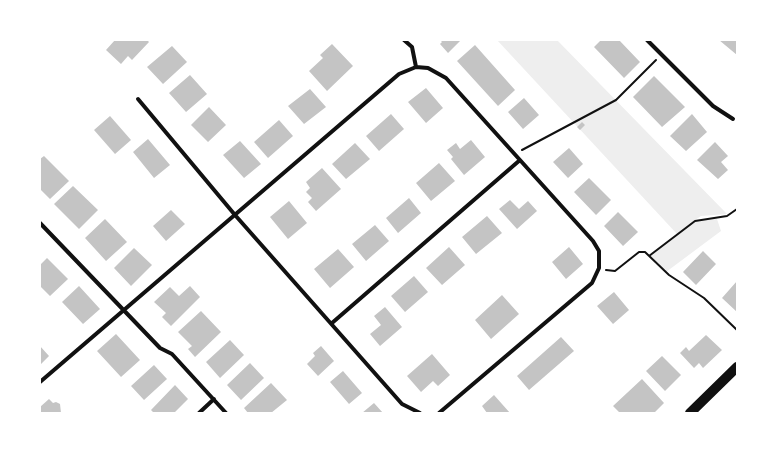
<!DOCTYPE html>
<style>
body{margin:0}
#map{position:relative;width:777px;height:453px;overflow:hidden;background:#fff;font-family:Signika,sans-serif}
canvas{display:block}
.frame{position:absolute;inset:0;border:41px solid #fff;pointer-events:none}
</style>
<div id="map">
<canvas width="777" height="453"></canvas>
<div class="frame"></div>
</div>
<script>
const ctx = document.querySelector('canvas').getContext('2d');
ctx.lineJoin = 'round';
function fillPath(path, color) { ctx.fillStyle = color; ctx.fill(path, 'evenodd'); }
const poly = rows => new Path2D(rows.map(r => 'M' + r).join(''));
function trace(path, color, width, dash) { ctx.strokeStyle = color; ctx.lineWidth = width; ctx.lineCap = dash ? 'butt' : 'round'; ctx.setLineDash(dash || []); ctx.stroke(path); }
fillPath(poly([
 [497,40,557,40,727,214,701,216,695,220,717,219,721,231,666,272,649,256,677,234]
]), '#eee');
fillPath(poly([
 [115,40,147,40,149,42,132,60,128,56,121,64,106,50],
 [440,40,461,40,448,53,440,44,442,42],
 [601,40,619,40,640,62,624,78,594,47],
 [719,40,737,40,737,55],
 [332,44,353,66,327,91,309,71,323,58,320,55],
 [475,45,515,90,498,106,457,61],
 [172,46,187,62,163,84,147,67],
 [190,75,207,94,186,112,169,93],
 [654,76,685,107,662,127,633,97],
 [426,88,443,108,426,123,408,102],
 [310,89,326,107,304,124,288,106],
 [524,98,539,115,523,129,508,112],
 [209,107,226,125,208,142,191,125],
 [391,114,404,129,379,151,366,136],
 [692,114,707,132,686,151,670,136],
 [110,116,131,140,115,154,94,130],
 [279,120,293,136,268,158,254,142],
 [582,122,585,125,580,130,577,127],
 [148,139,170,165,154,178,133,152],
 [471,140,485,157,464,175,451,159,453,157,447,150,456,143,460,149],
 [240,141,261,164,244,178,223,155],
 [715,142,728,156,721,162,728,170,718,179,697,160],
 [355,143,370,159,346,179,332,164],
 [569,148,583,164,568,178,553,162],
 [44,156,69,181,50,199,40,189,40,159],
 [439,163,455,181,431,201,416,183],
 [322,168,341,189,316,211,308,202,312,198,306,192,310,188,306,182],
 [589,178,611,200,596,215,574,192],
 [73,186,98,210,79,229,54,204],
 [409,198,421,213,398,233,386,218],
 [510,200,519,209,528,201,537,211,517,229,499,209],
 [289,201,307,223,288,239,270,217],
 [171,210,185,224,166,241,153,226],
 [618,212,638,232,623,246,604,226],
 [487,216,502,233,476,254,462,237],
 [105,219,127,242,106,261,85,238],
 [375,225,389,241,366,261,352,244],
 [449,247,465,265,442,285,426,268],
 [569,247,583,264,566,279,552,262],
 [134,248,152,265,131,286,114,268],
 [338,249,354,267,330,288,314,269],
 [703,251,716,264,696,285,683,272],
 [47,258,68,279,50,296,40,286,40,265],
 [414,276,428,292,405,312,391,296],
 [737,281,737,312,722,298],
 [79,286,100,309,83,324,62,302],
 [190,286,200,297,171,326,162,317,166,313,154,302,170,287,179,296],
 [614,292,629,310,613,324,597,306],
 [502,295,519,314,491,339,475,320],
 [385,307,402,327,380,346,370,334,381,325,374,316],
 [201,311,221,332,195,357,188,349,192,346,178,332],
 [116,334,140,360,121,377,97,351],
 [706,335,722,350,703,368,699,363,694,368,680,353,686,347,689,351],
 [561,337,574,351,529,390,517,376],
 [230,340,244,355,220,378,206,362],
 [40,346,49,356,40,365],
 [321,346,334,361,318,376,307,364,315,356,313,353],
 [432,354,450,375,438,386,433,381,421,392,407,376],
 [662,356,681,375,665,391,646,371],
 [250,363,264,378,241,400,227,385],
 [154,365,167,379,144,400,131,386],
 [343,371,362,393,349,404,330,382],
 [642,379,664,403,654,413,620,413,613,406],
 [271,383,287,400,271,413,248,413,244,408],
 [175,385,188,399,174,413,154,413,151,410],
 [494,395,510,413,487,413,482,406],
 [49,399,53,403,56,402,60,404,61,413,40,413,40,407],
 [374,403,383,413,362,413]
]), '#c4c4c4');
trace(poly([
 [522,150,616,100,656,60],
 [649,256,695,221,727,216,737,209],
 [606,270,615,271,639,252,645,252,669,275,704,298,737,330]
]), '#111', 2);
trace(poly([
 [404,40,412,47,416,67],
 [647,40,713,106,733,119],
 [138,99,235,215,402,404,420,413],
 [40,223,160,348,172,354,226,413],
 [332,323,520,160],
 [40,382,399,74,416,67,428,68,446,78,593,241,599,251,599,268,592,283,439,413],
 [199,413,214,399]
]), '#111', 4);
trace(poly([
 [690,413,737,367]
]), '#111', 10);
</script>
